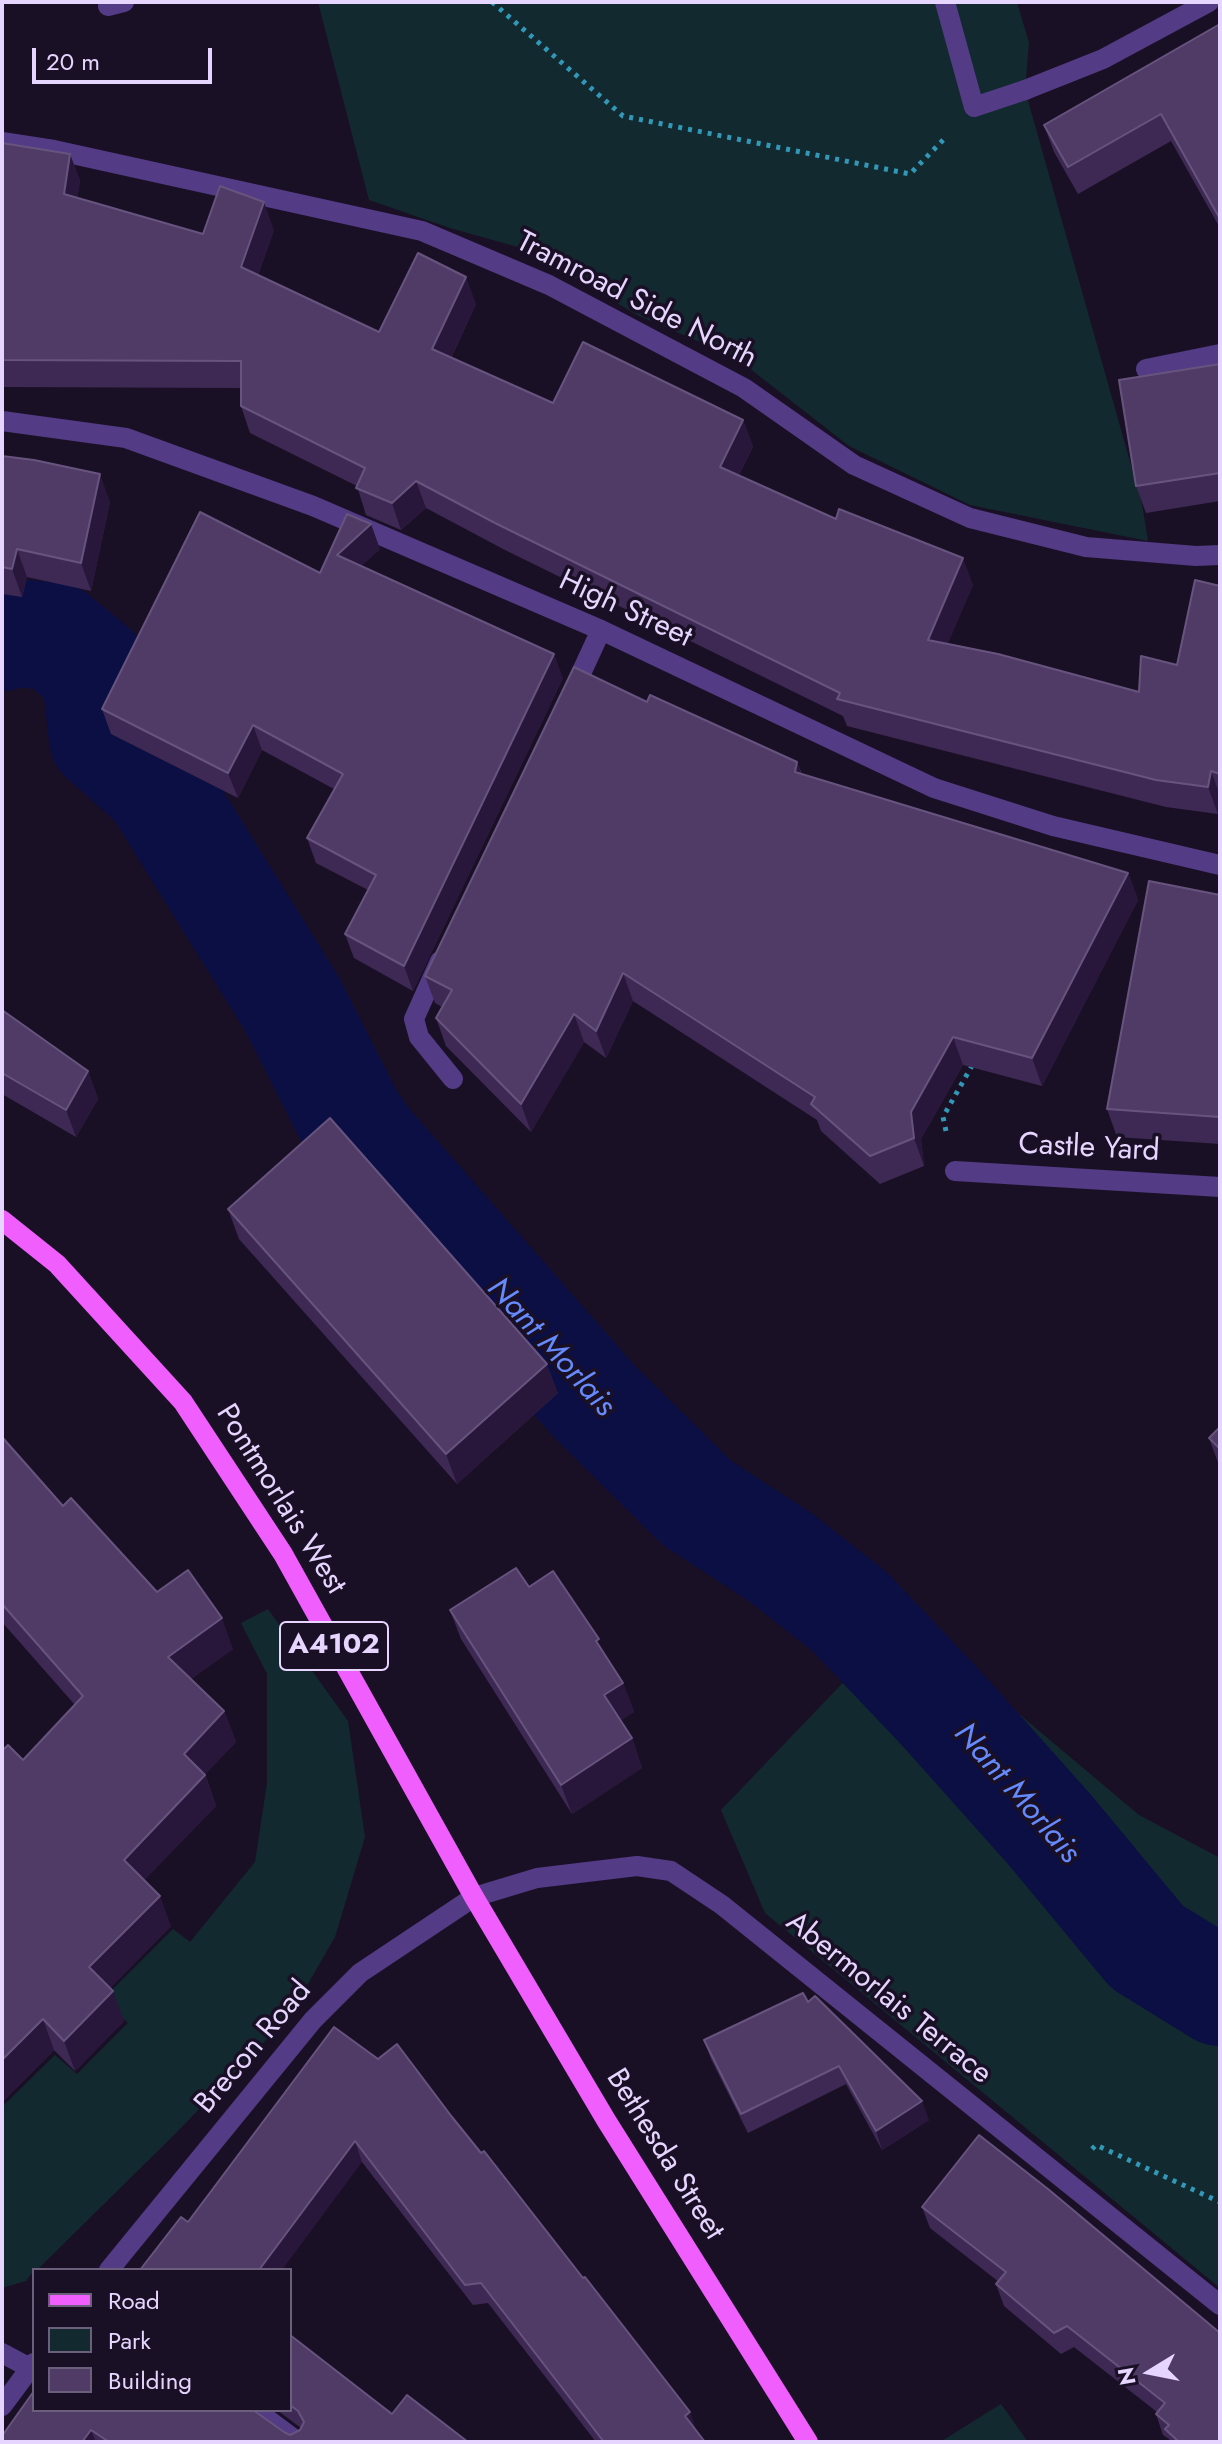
<!DOCTYPE html>
<style>
body{margin:0}
#map{position:relative;width:1222px;height:2444px;overflow:hidden;background:#1a1026;font-family:Jost,sans-serif}
canvas{display:block}
.frame{position:absolute;inset:0;border:4px solid #e6d5fe;pointer-events:none}
.legend{position:absolute;left:32px;top:2268px;width:260px;height:144px;box-sizing:border-box;background:#1a1026;border:2px solid #6c5f7c;margin:0;padding:10px 14px;list-style:none;font-size:24px;color:#e6d5fe}
.legend li{display:flex;align-items:center;gap:16px;height:40px}
.legend b{width:40px;border:2px solid #6c5f7c}
.north{position:absolute;left:1110px;top:2332px;width:80px;height:80px;-webkit-text-stroke:6px #1a1026;paint-order:stroke;rotate:260deg;font-size:22px;font-weight:700;line-height:32px;text-align:center;color:#e6d5fe}
.north::after{content:'';display:block;margin:auto;width:28px;height:36px;background:#e6d5fe;clip-path:polygon(50% 0,100% 100%,50% 72%,0 100%)}
.scale{position:absolute;left:32px;top:48px;width:180px;height:36px;box-sizing:border-box;border:4px solid #e6d5fe;border-top:0;padding-left:10px;font-size:24px;line-height:28px;white-space:nowrap;color:#e6d5fe;-webkit-text-stroke:6px #1a1026;paint-order:stroke}
</style>
<div id="map">
<canvas width="1222" height="2444"></canvas>
<div class="frame"></div>
<ul class="legend">
<li><b style="height:10px;background:#f05efd"></b>Road</li>
<li><b style="height:22px;background:#132930"></b>Park</li>
<li><b style="height:22px;background:#503b66"></b>Building</li>
</ul>
<div class="north">N</div>
<div class="scale">20 m</div>
</div>
<script>
const ctx = document.querySelector('canvas').getContext('2d');
ctx.lineJoin = 'round';
function fillPath(path, color) { ctx.fillStyle = color; ctx.fill(path, 'evenodd'); }
const poly = rows => new Path2D(rows.map(r => 'M' + r).join(''));
function trace(path, color, width, dash) { ctx.strokeStyle = color; ctx.lineWidth = width; ctx.lineCap = dash ? 'butt' : 'round'; ctx.setLineDash(dash || []); ctx.stroke(path); }
function write(font, color, halo, rows, align = 'center') {
  ctx.font = font + ' Jost,sans-serif'; ctx.lineWidth = 7; ctx.setLineDash([]); ctx.textBaseline = 'middle'; ctx.strokeStyle = halo; ctx.fillStyle = color; for (const [text, x, y, turn = 0] of rows) {
    ctx.save(); ctx.translate(x, y); ctx.rotate((+turn || 0) * Math.PI / 180); ctx.textAlign = isNaN(turn) ? turn : align; if (halo) ctx.strokeText(text, 0, 0); ctx.fillText(text, 0, 0); ctx.restore();
  }
}
fillPath(poly([
 [318,2,1017,2,1029,43,1025,90,1142,504,1148,541,970,505,849,446,735,357,639,316,525,249,450,228,369,200],
 [268,1609,348,1721,365,1837,335,1937,290,2015,176,2133,37,2270,34,2270,26,2281,2,2288,2,2107,55,2055,77,2074,128,2023,103,1999,173,1929,190,1942,255,1862,267,1783,267,1674,241,1623],
 [905,1618,1139,1815,1220,1858,1220,2288,765,1913,721,1810],
 [1001,2404,1028,2442,940,2442]
]), '#132930');
trace(poly([
 [2,637,13,633,54,636,95,670,103,738,156,785,292,1004,350,1118,365,1140,595,1402,697,1503,780,1557,849,1611,942,1709,1050,1830,1147,1947,1220,1992]
]), '#0b0f44', 108);
trace(poly([
 [492,2,623,116,910,174,946,137],
 [946,1131,943,1117,974,1062],
 [1092,2149,1096,2145,1220,2202]
]), '#3198b7', 5, [4, 6]);
trace(poly([
 [945,2,974,107,1025,90],
 [108,6,124,2],
 [1146,369,1220,354],
 [571,695,601,630],
 [440,961,414,1019,419,1037,453,1079]
]), '#533b85', 20);
trace(poly([
 [1025,90,1103,59,1209,2],
 [2,142,54,150,422,231,549,285,744,388,854,465,970,518,1086,547,1196,556,1220,555],
 [955,1171,1220,1187],
 [109,2270,313,2020,360,1973,474,1897,537,1878,637,1866,671,1871,722,1905,1220,2305],
 [2,2353,30,2368],
 [2,2406,34,2363],
 [255,2410,298,2442]
]), '#533b85', 20);
trace(poly([
 [2,421,126,438,313,506,601,630,934,788,1053,826,1220,865]
]), '#533b85', 20);
trace(poly([
 [2,1220,57,1264,183,1402,283,1554,474,1897,606,2120,808,2442]
]), '#f05efd', 20);
fillPath(poly([
 [1220,24,1220,228,1171,141,1078,194,1054,152,1044,125],
 [2,143,70,154,80,181,77,198,203,234,274,230,258,275,379,332,476,304,451,358,553,403,743,420,753,447,739,475,973,585,947,644,1139,692,1177,665,1220,586,1220,804,1218,814,1166,807,847,726,843,716,505,550,426,508,401,530,366,515,357,486,250,433,241,406,241,388,2,387],
 [1220,364,1220,501,1146,513,1136,486],
 [2,456,110,502,91,591,27,577,22,597,2,594],
 [380,549,361,566,563,678,413,991,354,958,345,934,368,890,316,863,307,838,334,789,262,750,238,798,111,734,102,709,320,573],
 [647,702,797,762,802,774,1128,873,1138,900,1042,1086,963,1065,921,1139,924,1166,880,1184,821,1131,817,1120,633,1001,606,1058,584,1042,531,1132,446,1046,436,1018,442,1007,435,1003,425,976],
 [1220,895,1220,1144,1117,1137,1107,1109],
 [2,1010,88,1071,98,1099,76,1137,2,1094],
 [228,1209,558,1393,457,1484,239,1239],
 [1220,1427,1220,1468,1209,1438],
 [2,1437,63,1506,157,1592,233,1649,191,1679,224,1711,236,1742,205,1774,216,1806,144,1880,171,1926,110,1988,124,2021,75,2071,54,2050,2,2102,2,1751,23,1760,75,1705,2,1622],
 [529,1587,604,1654,623,1683,634,1712,620,1721,632,1738,642,1768,572,1814,461,1639,450,1610],
 [808,2002,929,2120,882,2150,846,2084,748,2133,711,2059,704,2040],
 [334,2027,452,2117,705,2442,596,2442,488,2303,473,2305,362,2162,188,2222],
 [979,2135,1220,2442,1170,2442,1169,2439,1163,2435,1156,2414,1157,2412,1074,2347,1061,2354,1004,2306,996,2284,999,2282,930,2228,922,2207],
 [290,2335,392,2414,468,2442,2,2442,34,2391,290,2435,300,2430,301,2428,277,2410,290,2410]
]), '#3e2954');
fillPath(poly([
 [70,154,80,181,74,221,64,194],
 [264,202,274,230,251,294,241,267],
 [466,277,476,304,442,376,432,349],
 [743,420,753,447,729,494,720,467],
 [100,474,110,502,91,591,81,563],
 [416,481,426,508,401,530,392,503],
 [371,524,380,549,346,580,337,555],
 [17,549,27,577,22,597,12,569],
 [963,558,973,585,938,667,928,640],
 [554,654,563,678,413,991,404,966],
 [253,725,262,750,238,798,228,773],
 [797,762,807,790,795,772],
 [1211,771,1220,795,1220,804,1218,814,1208,787],
 [1128,873,1138,900,1042,1086,1032,1058],
 [623,973,633,1001,606,1058,596,1031],
 [574,1014,584,1042,531,1132,521,1104],
 [953,1037,963,1065,921,1139,924,1166,914,1138,911,1112],
 [88,1071,98,1099,76,1137,66,1110],
 [547,1364,558,1393,457,1484,446,1454],
 [222,1618,233,1649,179,1688,168,1657],
 [623,1683,634,1712,614,1725,604,1695],
 [224,1711,236,1742,195,1785,184,1754],
 [632,1738,642,1768,572,1814,561,1785],
 [205,1775,216,1806,135,1890,124,1860],
 [160,1896,171,1926,100,1998,89,1967],
 [113,1991,124,2021,75,2071,64,2041],
 [43,2019,54,2050,2,2102,2,2060],
 [922,2101,929,2120,882,2150,876,2131],
 [355,2141,362,2162,282,2270,259,2270],
 [690,2412,697,2432,685,2416],
 [91,2430,96,2442,82,2442]
]), '#28173a');
const building = poly([
 [1220,24,1220,219,1161,114,1068,167,1044,125,1220,24],
 [2,143,70,154,64,194,203,234,220,186,264,202,241,267,379,332,418,253,466,277,432,349,553,403,583,342,743,420,720,467,836,519,839,509,963,558,928,640,998,654,1139,692,1141,656,1177,665,1195,580,1220,586,1220,774,1211,771,1208,787,1156,780,837,699,840,693,495,523,416,481,392,503,356,488,365,468,241,406,241,361,2,360,2,143],
 [1220,364,1220,473,1136,486,1119,380,1220,364],
 [2,456,34,460,100,474,81,563,17,549,12,569,2,567,2,456],
 [200,512,320,573,347,514,371,524,337,555,554,654,404,966,345,934,376,875,307,838,343,774,253,725,228,773,102,709,200,512],
 [574,667,647,702,650,695,797,762,795,772,1128,873,1032,1058,953,1037,911,1112,914,1138,870,1156,811,1104,815,1097,623,973,596,1031,574,1014,521,1104,436,1018,452,990,425,976,574,667],
 [1149,881,1220,895,1220,1117,1107,1109,1149,881],
 [2,1010,88,1071,66,1110,2,1073,2,1010],
 [330,1118,547,1364,446,1454,228,1209,330,1118],
 [1220,1427,1220,1449,1209,1438,1220,1427],
 [2,1437,63,1506,71,1498,157,1592,188,1570,222,1618,168,1657,224,1711,184,1754,205,1775,124,1860,160,1896,89,1967,113,1991,64,2041,43,2019,2,2060,2,1751,8,1745,23,1760,83,1696,2,1604,2,1437],
 [516,1568,529,1587,553,1571,599,1639,596,1641,623,1683,604,1695,632,1738,561,1785,450,1610,516,1568],
 [803,1993,808,2002,815,1996,922,2101,876,2131,839,2066,741,2114,704,2040,803,1993],
 [334,2027,378,2059,397,2044,452,2117,481,2153,484,2151,583,2278,585,2277,690,2412,685,2416,705,2442,604,2442,481,2283,465,2285,355,2141,259,2270,140,2270,181,2217,188,2222,334,2027],
 [979,2135,1048,2189,1220,2333,1220,2442,1179,2442,1165,2429,1169,2425,1156,2414,1165,2403,1067,2326,1054,2333,996,2284,1006,2272,922,2207,979,2135],
 [290,2335,392,2414,407,2395,468,2442,109,2442,91,2430,82,2442,2,2442,2,2436,34,2391,34,2410,253,2410,284,2432,290,2435,300,2430,304,2422,298,2411,290,2405,290,2335]
]);
fillPath(building, '#503b66');
trace(building, '#67547e', 2);
for (const [x, y, w] of [
 [334,1646,108]
]) { const box = new Path2D(); box.roundRect(x - w / 2, y - 24, w, 48, 6); ctx.fillStyle = '#1a1026'; ctx.fill(box); trace(box, '#e6d5fe', 2); }
write('bold 28px', '#e6d5fe', null, [
 ["A4102",334,1646]
]);
write('30px', '#e6d5fe', '#1a1026', [
 ["Tramroad Side North",636,301,27],
 ["High Street",625,610,25],
 ["Castle Yard",1089,1149,3],
 ["Pontmorlais West",280,1500,58],
 ["Abermorlais Terrace",888,1999,39],
 ["Brecon Road",254,2048,-50],
 ["Bethesda Street",664,2155,58]
]);
write('italic 32px', '#658afd', '#1a1026', [
 ["Nant Morlais",550,1348,48],
 ["Nant Morlais",1016,1794,49]
]);
</script>
